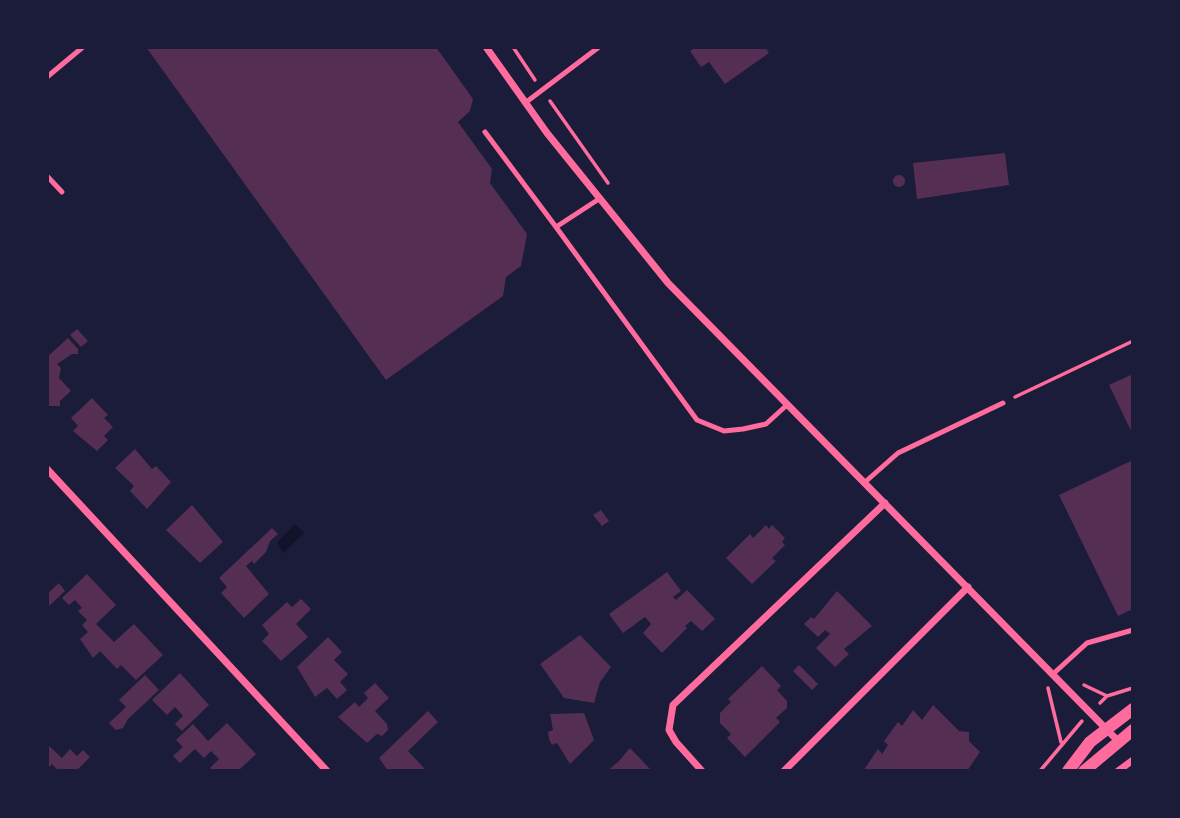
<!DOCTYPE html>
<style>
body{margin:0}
#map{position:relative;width:1180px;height:818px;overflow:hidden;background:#1b1b3a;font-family:"PT Sans Narrow",sans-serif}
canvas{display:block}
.frame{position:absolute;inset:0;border:49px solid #1b1b3a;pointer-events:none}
</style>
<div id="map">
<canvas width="1180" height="818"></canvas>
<div class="frame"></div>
</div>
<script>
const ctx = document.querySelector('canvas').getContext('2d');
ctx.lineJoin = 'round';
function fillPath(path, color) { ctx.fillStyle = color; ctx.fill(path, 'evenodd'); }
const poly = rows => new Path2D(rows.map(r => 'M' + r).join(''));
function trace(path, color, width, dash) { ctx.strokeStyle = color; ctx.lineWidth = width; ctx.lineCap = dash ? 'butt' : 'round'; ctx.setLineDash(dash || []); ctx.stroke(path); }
fillPath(poly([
 [295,524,304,533,283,553,277,543]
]), '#12122b');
fillPath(poly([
 [146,47,436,47,473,99,470,111,458,122,492,169,490,183,527,234,521,266,506,277,503,296,386,380],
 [696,47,765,47,769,53,725,84,709,62,701,67,690,51],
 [1005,153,1009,185,917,199,913,163],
 '893 181a6 6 0 1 1 12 0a6 6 0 1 1-12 0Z',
 [77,329,88,341,81,347,70,335],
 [68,338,78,349,78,354,72,354,57,364,61,368,59,378,71,391,60,401,60,406,47,406,47,357],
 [1133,374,1133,435,1109,385],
 [92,398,108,415,104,418,113,427,104,436,108,440,97,451,73,431,78,426,71,418],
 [135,449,152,469,156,466,171,482,147,509,130,491,134,486,115,468],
 [1133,460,1133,609,1118,616,1059,495],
 [192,505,223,542,200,563,166,530],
 [601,510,609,521,602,526,593,515],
 [766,525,769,529,772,525,785,538,782,542,785,545,772,558,776,561,752,584,726,558,750,534,753,538],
 [272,528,278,534,270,541,266,552,254,564,252,561,246,566,269,594,244,618,221,593,227,587,219,578],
 [667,572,681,591,673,597,676,600,687,590,715,619,702,631,691,621,685,626,687,628,662,653,643,633,651,624,645,617,623,633,609,614],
 [87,574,116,605,96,624,114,642,134,624,163,655,136,680,121,665,117,669,100,651,93,658,80,639,88,632,82,625,87,620,78,611,82,608,75,600,69,605,62,598],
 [59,583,65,591,47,608,47,594],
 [837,591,872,626,844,649,849,654,835,667,816,648,830,634,825,630,818,637,804,624,811,617,814,619],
 [301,599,311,609,296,624,308,637,281,661,262,641,269,634,262,625,287,602,292,607],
 [580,635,611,667,600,682,594,703,564,698,540,664],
 [328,637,342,652,334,660,348,674,340,682,347,690,337,699,327,688,315,697,297,667],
 [799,665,818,684,812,690,793,671],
 [762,666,781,686,777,690,787,701,787,708,776,718,780,722,745,757,727,738,731,734,720,723,720,713,731,702,728,699],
 [180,673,209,705,182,731,175,724,183,716,175,707,167,715,152,700],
 [145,675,159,690,128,719,123,728,116,730,109,723,126,707,119,700],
 [375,683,389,698,375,711,387,724,388,730,382,736,377,734,367,743,338,717,355,702,359,707,368,698,364,693],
 [933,705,959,731,969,732,969,741,980,752,967,771,863,771,878,749,882,754,888,745,884,741,898,722,902,726,913,710,922,720],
 [428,711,438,722,408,751,425,769,388,771,379,758],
 [584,713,594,740,570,764,557,743,552,745,549,739,548,732,553,730,550,714],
 [227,723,256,754,238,771,213,771,210,768,219,759,211,751,204,758,195,749,180,763,173,756,183,747,176,740,193,724,208,741],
 [47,744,62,758,70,749,77,756,83,750,90,757,76,771,59,771,52,764,47,769],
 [630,748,652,771,607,771,618,762]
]), '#542f53');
trace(poly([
 [513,47,535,80],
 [550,101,608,183],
 [1015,397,1133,341],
 [1084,685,1107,696],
 [1048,688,1061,742],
 [1100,703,1107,696,1133,688],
 [1040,771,1082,721]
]), '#ff6b9d', 3.5);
trace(poly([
 [47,77,83,47],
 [525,103,599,47],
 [485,132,556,227],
 [47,176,62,192],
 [599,199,556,227,697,420,724,431,743,429,766,424,788,404],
 [864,483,898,453,1003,403],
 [1053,674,1087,643,1133,630]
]), '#ff6b9d', 5);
trace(poly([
 [486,47,547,133,668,283,1118,741],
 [47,469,327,771],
 [702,771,676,742,669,730,673,705,885,503],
 [784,771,968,587],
 [1118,771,1133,760]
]), '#ff6b9d', 7);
trace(poly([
 [1068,771,1090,742,1133,709],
 [1084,771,1133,730]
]), '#ff6b9d', 12);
</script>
